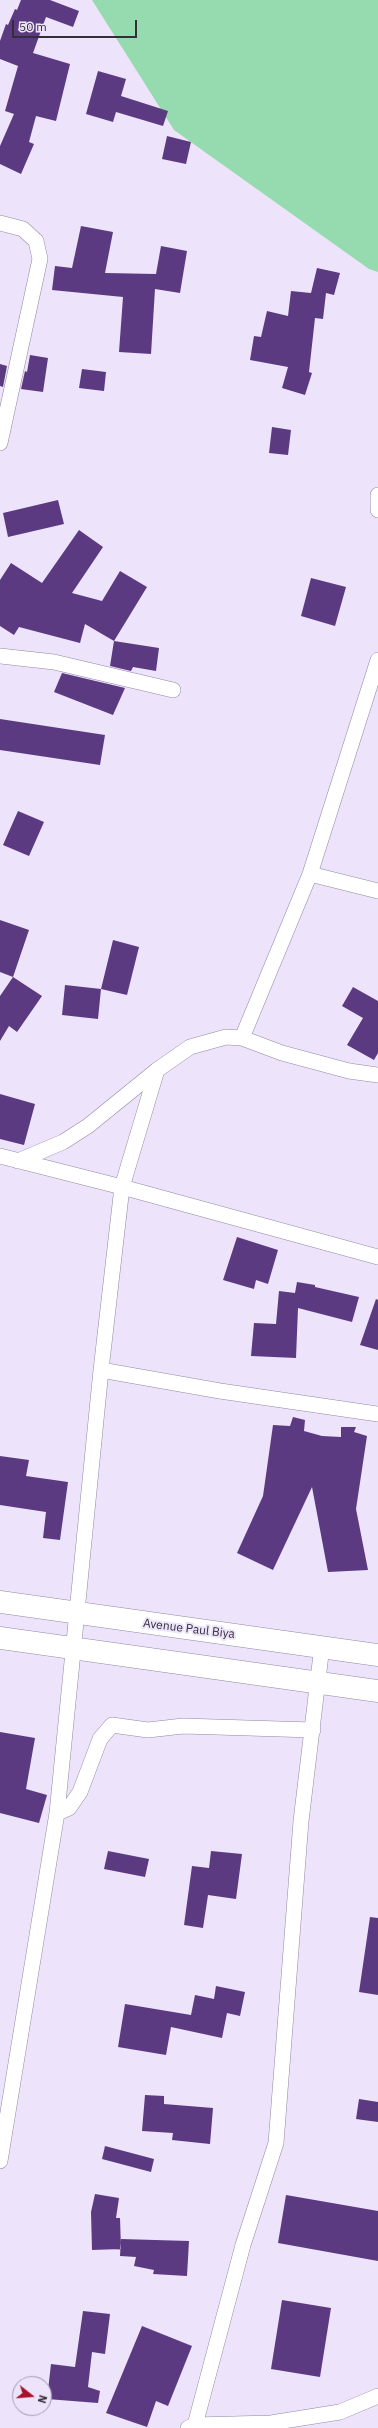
<!DOCTYPE html>
<style>
body{margin:0}
#map{position:relative;width:378px;height:2428px;overflow:hidden;background:#ede4fb;font-family:"IBM Plex Sans",sans-serif}
canvas{display:block}
.north{position:absolute;left:12px;top:2376px;width:40px;height:40px;box-sizing:border-box;background:#ede4fb;border:1px solid #a39bad;border-radius:50%;rotate:107deg;font-size:11px;font-weight:700;line-height:16px;text-align:center;color:#332e39}
.north::after{content:'';display:block;margin:auto;width:14px;height:18px;background:#a8102b;clip-path:polygon(50% 0,100% 100%,50% 72%,0 100%)}
.scale{position:absolute;left:12px;top:20px;width:125px;height:18px;box-sizing:border-box;border:2px solid #332e39;border-top:0;padding-left:5px;font-size:12px;line-height:14px;white-space:nowrap;color:#332e39;-webkit-text-stroke:3px #ede4fb;paint-order:stroke}
</style>
<div id="map">
<canvas width="378" height="2428"></canvas>
<div class="north">N</div>
<div class="scale">50 m</div>
</div>
<script>
const ctx = document.querySelector('canvas').getContext('2d');
ctx.lineJoin = 'round';
function fillPath(path, color) { ctx.fillStyle = color; ctx.fill(path, 'evenodd'); }
const poly = rows => new Path2D(rows.map(r => 'M' + r).join(''));
function trace(path, color, width, dash) { ctx.strokeStyle = color; ctx.lineWidth = width; ctx.lineCap = dash ? 'butt' : 'round'; ctx.setLineDash(dash || []); ctx.stroke(path); }
function write(font, color, halo, rows, align = 'center') {
  ctx.font = font + ' "IBM Plex Sans",sans-serif'; ctx.lineWidth = 4; ctx.setLineDash([]); ctx.textBaseline = 'middle'; ctx.strokeStyle = halo; ctx.fillStyle = color; for (const [text, x, y, turn = 0] of rows) {
    ctx.save(); ctx.translate(x, y); ctx.rotate((+turn || 0) * Math.PI / 180); ctx.textAlign = isNaN(turn) ? turn : align; if (halo) ctx.strokeText(text, 0, 0); ctx.fillText(text, 0, 0); ctx.restore();
  }
}
fillPath(poly([
 [92,0,378,0,378,272,369,269,174,130]
]), '#96daaf');
fillPath(poly([
 [21,0,50,0,79,11,73,27,46,17,33,53,70,64,56,121,36,116,29,142,34,144,21,174,0,164,0,146,14,114,5,111,18,66,0,59,0,41,6,24,8,25,15,9,17,10],
 [98,71,126,79,121,96,168,111,163,126,116,112,113,122,86,114],
 [167,136,191,142,186,164,162,159],
 [81,226,113,232,105,273,156,274,161,246,187,251,180,293,155,289,151,354,119,352,123,297,52,290,55,266,72,268],
 [317,268,340,273,334,295,326,293,323,319,315,318,309,372,312,373,305,395,282,388,288,367,250,360,254,336,261,337,267,311,288,316,291,291,311,293],
 [30,355,48,358,43,392,21,389,25,371,27,372],
 [0,364,7,366,3,387,0,386],
 [82,369,106,372,104,391,79,388],
 [272,427,291,430,288,455,269,453],
 [58,500,64,524,8,537,3,513],
 [79,530,103,547,72,593,102,601,120,571,147,587,114,641,85,624,80,643,19,627,14,635,0,626,0,580,11,563,42,583],
 [311,578,346,587,335,626,301,616],
 [114,641,159,648,156,671,133,667,131,671,110,666],
 [62,673,125,688,113,715,54,692],
 [0,719,105,735,100,765,0,750],
 [18,811,44,822,29,856,3,845],
 [0,920,29,930,13,977,0,972],
 [113,940,139,947,127,995,101,989],
 [13,977,42,996,17,1032,9,1026,0,1041,0,996],
 [65,985,101,989,98,1019,62,1015],
 [353,987,378,1001,378,1053,374,1060,347,1045,363,1018,342,1006],
 [0,1094,35,1104,24,1145,0,1139],
 [237,1237,278,1250,268,1284,256,1280,254,1289,223,1280],
 [297,1282,315,1285,315,1287,359,1297,352,1322,298,1308,296,1358,251,1356,254,1323,276,1324,279,1291,295,1293],
 [376,1299,378,1300,378,1350,360,1345],
 [293,1417,305,1420,304,1431,322,1436,341,1437,341,1427,356,1427,354,1432,367,1436,356,1509,368,1570,328,1572,312,1487,273,1570,237,1553,263,1496,273,1425,290,1426],
 [0,1456,29,1460,26,1476,68,1482,60,1540,43,1538,46,1512,0,1505],
 [0,1732,35,1738,26,1789,47,1795,39,1823,0,1813],
 [108,1851,149,1859,145,1877,104,1869],
 [211,1851,242,1854,236,1899,208,1895,203,1928,184,1925,192,1866,209,1868],
 [370,1917,378,1918,378,1995,359,1992],
 [216,1986,245,1992,240,2016,227,2013,222,2038,171,2027,166,2055,118,2047,125,2004,191,2015,195,1995,214,1999],
 [145,2095,164,2096,164,2104,213,2108,210,2144,172,2140,173,2133,142,2131],
 [359,2099,378,2102,378,2122,356,2119],
 [105,2146,154,2159,151,2172,102,2159],
 [95,2194,119,2198,116,2218,120,2218,121,2249,92,2250,91,2212],
 [286,2195,378,2211,378,2261,278,2243],
 [121,2239,189,2241,187,2276,153,2274,154,2270,134,2266,136,2257,120,2256],
 [282,2300,331,2308,320,2377,271,2369],
 [83,2311,110,2314,105,2354,92,2352,88,2387,100,2391,98,2403,47,2399,51,2364,75,2367],
 [142,2326,192,2346,168,2406,156,2401,147,2427,106,2413]
]), '#5c3a81');
const street = poly([
 [0,223,23,229,36,241,40,259,0,443],
 [378,495,378,510],
 [0,656,54,662,173,690],
 [310,874,378,891],
 [242,1038,282,1053,349,1071,378,1075],
 [0,1156,122,1187,157,1070,190,1047,226,1037,242,1038,310,874,378,660],
 [18,1161,63,1142,88,1126,157,1070],
 [101,1370,220,1391,378,1414],
 [57,1813,69,1808,80,1792,100,1739,112,1725,148,1730,183,1726,313,1730],
 [0,2161,57,1813,101,1370,122,1187,378,1257],
 [195,2425,271,2423,340,2412,378,2396],
 [188,2428,195,2425,243,2245,276,2143,301,1821,322,1646]
]);
const secondary = poly([
 [0,1602,378,1655],
 [0,1638,378,1691]
]);
trace(street, '#9287a1', 16);
trace(secondary, '#9287a1', 23);
trace(street, '#fff', 15);
trace(secondary, '#fff', 22);
write('12px', '#332e39', '#ede4fb', [
 ["Avenue Paul Biya",189,1629,7]
]);
</script>
